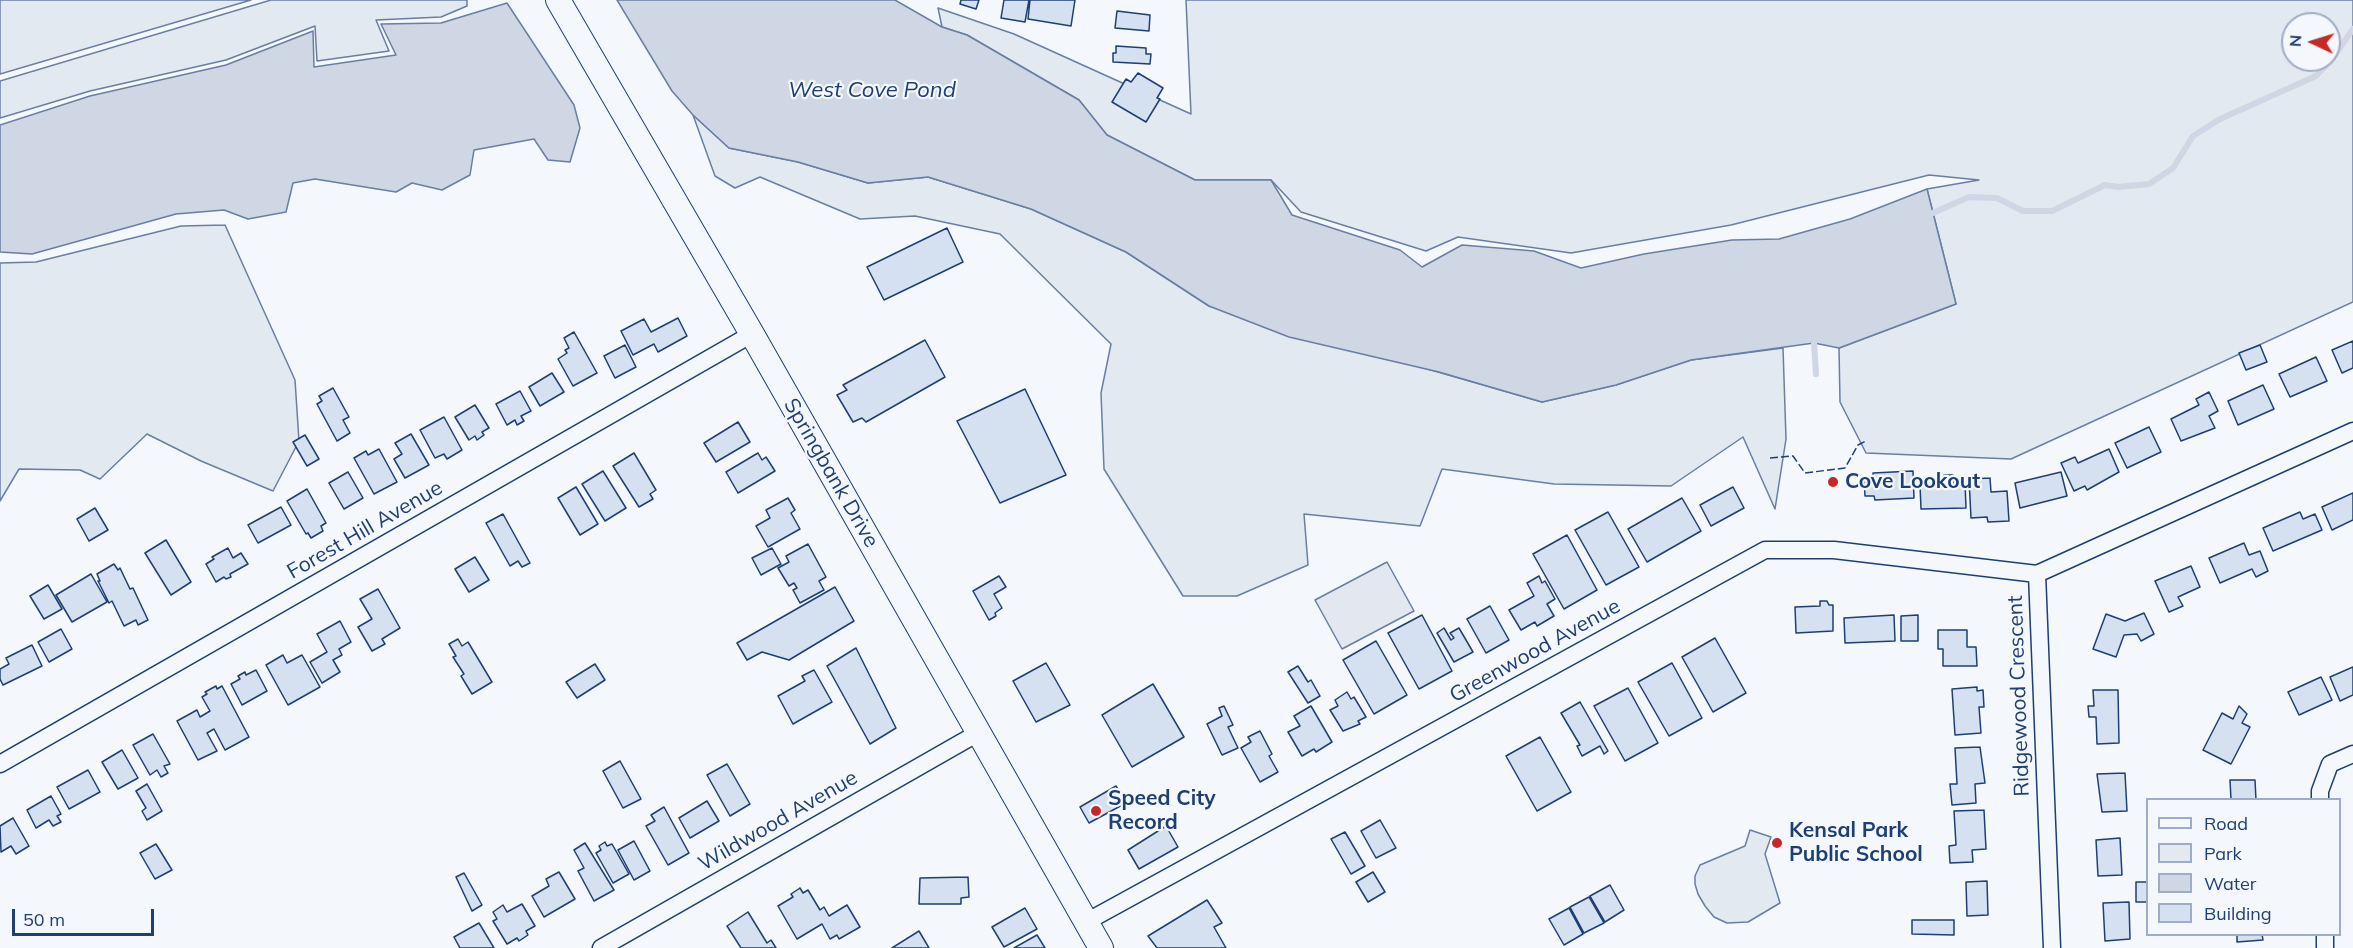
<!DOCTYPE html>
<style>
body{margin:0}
#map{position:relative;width:2353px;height:948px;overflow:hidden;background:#f4f7fb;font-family:Mulish,sans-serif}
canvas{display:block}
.legend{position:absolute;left:2146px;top:798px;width:195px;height:138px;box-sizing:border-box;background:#f4f7fb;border:2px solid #9eadc5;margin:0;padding:8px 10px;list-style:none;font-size:18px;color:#1d3f73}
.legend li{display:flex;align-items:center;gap:12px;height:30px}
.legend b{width:30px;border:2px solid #9eadc5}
.north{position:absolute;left:2281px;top:12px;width:60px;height:60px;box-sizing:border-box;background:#f4f7fb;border:2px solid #9eadc5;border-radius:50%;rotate:274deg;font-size:16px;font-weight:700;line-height:24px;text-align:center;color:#1d3f73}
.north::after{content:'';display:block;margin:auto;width:21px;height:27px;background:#c62828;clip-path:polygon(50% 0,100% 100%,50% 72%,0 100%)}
.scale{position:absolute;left:12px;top:909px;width:142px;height:27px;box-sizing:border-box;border:3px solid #1d3f73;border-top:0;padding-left:8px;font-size:18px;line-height:21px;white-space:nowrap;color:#1d3f73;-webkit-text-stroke:4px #f4f7fb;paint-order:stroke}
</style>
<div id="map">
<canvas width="2353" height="948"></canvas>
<ul class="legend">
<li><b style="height:8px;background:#f4f7fb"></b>Road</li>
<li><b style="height:16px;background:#e3e9f0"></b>Park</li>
<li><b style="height:16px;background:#cfd7e4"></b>Water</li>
<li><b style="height:16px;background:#d5e0f0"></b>Building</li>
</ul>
<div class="north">N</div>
<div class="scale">50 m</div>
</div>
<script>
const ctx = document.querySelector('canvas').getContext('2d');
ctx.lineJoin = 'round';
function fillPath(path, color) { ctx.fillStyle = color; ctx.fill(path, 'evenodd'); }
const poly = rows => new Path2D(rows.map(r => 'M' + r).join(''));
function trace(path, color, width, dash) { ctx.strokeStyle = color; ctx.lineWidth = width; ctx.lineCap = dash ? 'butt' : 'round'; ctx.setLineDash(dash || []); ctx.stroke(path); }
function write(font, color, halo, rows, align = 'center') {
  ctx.font = font + ' Mulish,sans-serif'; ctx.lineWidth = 4.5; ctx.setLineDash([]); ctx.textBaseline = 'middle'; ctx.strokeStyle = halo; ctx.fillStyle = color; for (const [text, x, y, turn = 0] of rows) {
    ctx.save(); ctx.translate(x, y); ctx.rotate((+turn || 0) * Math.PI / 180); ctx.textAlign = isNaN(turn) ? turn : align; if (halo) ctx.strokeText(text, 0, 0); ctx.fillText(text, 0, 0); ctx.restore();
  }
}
const green = poly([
 [0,0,251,0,0,74,0,0],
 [271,0,467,0,467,6,441,17,376,20,389,51,317,61,315,26,226,60,90,91,0,118,0,81,271,0],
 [1186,0,2353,0,2353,302,2011,459,1866,453,1840,402,1839,348,1956,304,1927,189,1979,180,1929,175,1731,225,1571,253,1458,237,1426,251,1301,212,1271,180,1195,180,1107,135,1079,100,967,35,942,27,938,8,1014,34,1191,114,1186,0],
 [2293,24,2329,24,2329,60,2293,60,2293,24],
 [693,115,729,148,798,162,868,183,928,177,1031,209,1126,252,1209,306,1542,402,1616,385,1691,360,1783,348,1786,439,1775,509,1743,437,1671,486,1554,484,1442,469,1420,526,1304,514,1308,565,1237,596,1183,596,1104,469,1101,393,1111,344,1000,234,915,216,860,219,760,177,735,188,715,176,693,115],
 [225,225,295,380,299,441,273,491,201,461,147,434,100,479,80,470,19,469,0,501,0,263,36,262,181,226,225,225],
 [1750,830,1771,837,1765,854,1780,903,1748,922,1727,923,1714,917,1705,906,1698,894,1695,884,1695,876,1700,865,1745,846,1750,830]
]);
fillPath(green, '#e3e9f0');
trace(green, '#687fa3', 1.5);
const parking = poly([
 [1387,562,1414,611,1342,649,1315,600,1387,562]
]);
fillPath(parking, '#e3e8f0');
trace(parking, '#687fa3', 1.5);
const water = poly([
 [617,0,895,0,942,27,967,35,1079,100,1107,135,1195,180,1271,180,1292,215,1400,250,1422,267,1462,245,1534,251,1581,268,1644,254,1732,240,1779,239,1850,219,1927,189,1956,304,1839,348,1814,343,1691,360,1616,385,1542,402,1439,372,1289,337,1209,306,1126,252,1031,209,928,177,868,183,798,162,729,148,693,115,672,91,617,0],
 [507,3,574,105,580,128,570,162,548,160,534,139,474,150,470,175,442,190,412,183,396,192,315,179,293,183,286,212,248,219,224,210,176,214,32,254,0,252,0,125,90,96,226,65,313,31,314,67,396,55,381,24,441,23,507,3]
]);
fillPath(water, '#cfd7e4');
trace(water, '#687fa3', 1.5);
trace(poly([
 [1926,216,1969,197,1997,198,2023,211,2052,211,2105,185,2118,187,2149,184,2173,168,2193,136,2220,119,2316,76,2332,59,2353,29],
 [1814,343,1816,374]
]), '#cfd7e4', 6);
const building = poly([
 [961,0,979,0,976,9,960,4,961,0],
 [1004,0,1029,0,1025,22,1001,18,1004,0],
 [1030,0,1075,0,1071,26,1028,19,1030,0],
 [1117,11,1150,15,1149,31,1115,28,1117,11],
 [1116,46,1146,48,1146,54,1151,54,1150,64,1113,62,1113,53,1116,53,1116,46],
 [1138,73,1163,88,1157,98,1160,99,1146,122,1112,102,1126,79,1131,82,1138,73],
 [947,228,963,262,884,300,867,267,947,228],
 [678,318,687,336,658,352,654,344,633,355,621,331,644,319,651,332,678,318],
 [574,332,597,373,573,386,558,359,567,353,565,350,569,348,564,338,574,332],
 [925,340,945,377,866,422,862,418,853,422,837,395,847,390,843,385,925,340],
 [2353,341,2353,368,2342,373,2332,350,2353,341],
 [625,345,636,367,615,378,604,356,625,345],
 [2260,345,2267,362,2246,370,2239,353,2260,345],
 [2316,357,2327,381,2290,397,2279,374,2316,357],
 [552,373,564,392,540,406,529,387,552,373],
 [2263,385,2274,409,2238,425,2228,401,2263,385],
 [333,388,349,417,343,420,350,433,337,441,317,404,322,401,319,396,333,388],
 [1025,389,1066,475,1000,503,957,421,1025,389],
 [520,391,531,411,521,416,524,421,517,425,515,420,507,425,496,404,520,391],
 [2209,392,2218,411,2209,416,2215,428,2181,441,2171,419,2199,405,2196,399,2209,392],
 [475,405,489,428,482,432,484,435,477,440,475,436,469,440,455,417,475,405],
 [444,417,462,450,447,459,444,454,435,458,420,430,444,417],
 [738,422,750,442,716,462,704,443,738,422],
 [2149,427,2161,452,2127,468,2115,443,2149,427],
 [411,434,429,465,405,478,394,459,402,454,395,443,411,434],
 [305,435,319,459,307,466,293,442,305,435],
 [379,449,397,482,374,494,354,458,366,451,368,455,379,449],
 [2109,449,2119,472,2087,490,2085,486,2074,491,2061,463,2075,457,2078,463,2109,449],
 [634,453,656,490,650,494,653,499,639,507,613,466,634,453],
 [758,453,762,460,766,457,775,471,738,493,726,472,758,453],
 [603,471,626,508,605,521,582,484,603,471],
 [1913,471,1914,498,1875,500,1874,496,1865,496,1864,480,1873,479,1873,473,1913,471],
 [348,472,363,498,344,509,329,483,348,472],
 [2061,472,2067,496,2020,508,2015,483,2061,472],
 [1944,475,1953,475,1954,483,1965,483,1966,508,1921,509,1920,485,1944,485,1944,475],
 [1990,478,1991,492,2007,491,2009,521,1988,522,1987,517,1971,518,1969,479,1990,478],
 [576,487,598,524,580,535,558,498,576,487],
 [1733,487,1744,508,1711,526,1700,505,1733,487],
 [307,489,326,523,321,526,323,531,311,538,308,533,306,534,287,501,307,489],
 [2353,493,2353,520,2332,530,2322,507,2353,493],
 [788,498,795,510,791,513,800,529,768,547,756,526,770,518,766,510,788,498],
 [1682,498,1701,531,1647,562,1628,529,1682,498],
 [281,507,291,525,258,543,248,525,281,507],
 [95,508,108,530,89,541,77,519,95,508],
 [1608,512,1639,567,1606,585,1575,530,1608,512],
 [2300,512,2303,519,2315,514,2322,530,2273,551,2263,528,2300,512],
 [503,514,530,563,522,567,518,561,510,566,486,523,503,514],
 [1567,535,1597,590,1564,609,1533,554,1567,535],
 [166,540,191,582,171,595,145,553,166,540],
 [2244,543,2249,555,2260,551,2268,571,2256,577,2252,569,2220,583,2209,558,2244,543],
 [808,544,826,577,819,581,824,590,800,603,793,590,797,588,794,583,789,586,778,568,789,562,786,556,808,544],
 [228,548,233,558,241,553,248,564,230,574,231,577,226,579,224,577,216,582,206,564,214,559,212,557,228,548],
 [772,548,781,564,761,575,752,558,772,548],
 [475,557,489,580,469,592,455,569,475,557],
 [114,564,118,570,120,568,130,589,133,588,148,620,138,625,136,620,124,626,112,601,109,603,98,581,100,581,97,574,114,564],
 [2191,566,2200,587,2178,597,2183,606,2169,612,2155,581,2191,566],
 [91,574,107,602,72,622,56,595,91,574],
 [999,576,1006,587,994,594,1002,608,995,613,996,616,989,620,973,591,999,576],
 [1539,576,1542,583,1545,581,1555,599,1547,604,1554,616,1537,626,1535,622,1521,630,1509,610,1534,596,1527,583,1539,576],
 [48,585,62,609,44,619,30,596,48,585],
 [835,587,854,621,789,660,762,652,747,660,737,643,835,587],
 [378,589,400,628,382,639,385,644,372,651,358,627,372,619,360,599,378,589],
 [1820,601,1827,601,1829,605,1833,605,1833,631,1796,633,1795,607,1820,606,1820,601],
 [1490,606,1509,640,1486,653,1467,619,1490,606],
 [2144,613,2154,634,2141,641,2137,634,2124,635,2116,657,2093,649,2106,614,2125,621,2144,613],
 [1422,615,1452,671,1419,689,1388,633,1422,615],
 [1894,615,1895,641,1845,643,1844,618,1894,615],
 [1918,615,1918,641,1901,641,1901,616,1918,615],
 [340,621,351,642,339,649,342,655,333,660,340,672,322,683,310,662,327,652,317,634,340,621],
 [1444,628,1451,640,1454,638,1450,633,1459,628,1473,652,1454,662,1437,633,1444,628],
 [61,629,72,649,49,662,38,642,61,629],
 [1938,630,1967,630,1967,647,1976,647,1977,666,1943,666,1943,649,1938,649,1938,630],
 [1715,638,1746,693,1713,712,1682,657,1715,638],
 [458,639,462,646,468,642,492,682,472,694,461,676,464,674,453,657,456,656,449,644,458,639],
 [1376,641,1407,695,1374,714,1343,660,1376,641],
 [32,645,42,666,3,685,0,679,0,669,9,664,6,658,32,645],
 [856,648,896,728,870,744,827,666,856,648],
 [283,655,287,663,302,655,320,687,288,705,266,665,283,655],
 [1046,663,1070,705,1036,722,1013,681,1046,663],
 [1672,663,1702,718,1669,736,1638,682,1672,663],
 [595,664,605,680,577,698,566,682,595,664],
 [1298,666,1308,682,1311,680,1320,696,1308,703,1288,672,1298,666],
 [2353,667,2353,695,2340,701,2330,677,2353,667],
 [256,670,267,691,242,705,231,684,240,679,238,676,245,672,246,675,256,670],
 [814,670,832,702,793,724,778,696,805,681,802,676,814,670],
 [2321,677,2332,700,2299,715,2288,692,2321,677],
 [1153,684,1184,737,1132,767,1102,715,1153,684],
 [216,686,217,689,222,686,249,737,225,750,214,729,207,733,217,751,198,760,177,721,197,710,200,717,210,711,202,697,207,694,205,692,216,686],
 [1977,687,1977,691,1983,690,1984,707,1979,707,1981,733,1955,735,1952,689,1977,687],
 [1628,688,1658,743,1625,761,1594,706,1628,688],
 [2093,690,2118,690,2119,743,2097,744,2096,717,2089,717,2088,706,2094,706,2093,690],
 [1347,692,1351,699,1354,697,1366,717,1358,721,1360,724,1343,731,1330,710,1338,706,1335,700,1347,692],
 [1580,702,1608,751,1604,754,1600,746,1582,756,1577,746,1580,745,1561,713,1580,702],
 [1224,706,1233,725,1228,727,1238,748,1222,755,1207,724,1222,716,1219,708,1224,706],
 [1311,706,1332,742,1316,752,1314,749,1302,756,1288,732,1300,726,1294,716,1311,706],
 [2239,706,2247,714,2242,723,2250,727,2231,764,2203,750,2222,713,2233,719,2239,706],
 [1260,731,1272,754,1269,756,1278,772,1260,782,1241,748,1251,742,1248,737,1260,731],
 [153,734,170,764,164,766,168,773,161,777,157,770,150,775,133,745,153,734],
 [1540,737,1571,792,1537,811,1506,756,1540,737],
 [1980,747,1985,783,1975,784,1976,803,1952,805,1950,784,1957,784,1955,748,1980,747],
 [122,750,138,778,118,789,102,762,122,750],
 [620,761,641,799,623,808,603,771,620,761],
 [727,764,750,804,730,816,707,775,727,764],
 [88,770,100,792,69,809,57,787,88,770],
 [2125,773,2127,811,2102,812,2097,774,2125,773],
 [2230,780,2255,780,2256,800,2231,800,2230,780],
 [147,784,162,811,147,820,142,811,146,808,136,791,147,784],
 [1116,786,1126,803,1089,823,1080,807,1116,786],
 [51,796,61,814,57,816,61,822,53,826,49,820,36,828,27,810,51,796],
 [707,801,719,821,690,838,679,818,707,801],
 [664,807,689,853,668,865,646,826,655,821,651,815,664,807],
 [1984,810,1986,849,1972,850,1973,862,1950,863,1949,846,1956,845,1954,811,1984,810],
 [13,818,29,846,16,854,11,846,1,852,0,826,13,818],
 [1380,820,1396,848,1376,858,1361,831,1380,820],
 [1166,826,1178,847,1139,869,1128,850,1166,826],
 [1345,832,1365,866,1351,874,1331,839,1345,832],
 [2120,838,2122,875,2098,876,2096,840,2120,838],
 [634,841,650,871,634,880,618,850,634,841],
 [605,842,607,846,612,844,629,874,613,883,596,853,601,850,599,846,605,842],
 [585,843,614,890,594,901,578,871,584,868,574,850,585,843],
 [156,844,172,870,155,879,140,853,156,844],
 [559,872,575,899,544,917,532,896,549,886,546,879,559,872],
 [1373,872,1385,892,1368,902,1356,882,1373,872],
 [464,873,482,905,472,911,456,877,464,873],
 [968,877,969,897,961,898,961,904,919,904,920,878,968,877],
 [1987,881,1988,915,1967,916,1966,882,1987,881],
 [2136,882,2148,882,2148,902,2136,902,2136,882],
 [1610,885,1624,910,1605,922,1590,896,1610,885],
 [800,888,803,893,808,890,820,910,824,907,829,916,847,905,860,927,839,939,837,935,830,939,822,924,797,939,778,906,793,897,791,894,800,888],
 [1589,897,1604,923,1584,933,1570,907,1589,897],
 [1207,900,1222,923,1214,927,1226,948,1157,948,1148,936,1207,900],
 [2129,902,2130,939,2105,941,2103,903,2129,902],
 [522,904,535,926,526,931,528,935,519,941,517,938,507,944,493,921,497,919,493,912,503,905,507,912,522,904],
 [1025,908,1037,929,1004,947,992,927,1025,908],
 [1569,908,1583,934,1564,945,1549,919,1569,908],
 [748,912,767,943,771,940,776,948,741,948,727,926,748,912],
 [1912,920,1954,920,1954,935,1912,934,1912,920],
 [479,923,494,948,460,948,454,937,479,923],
 [919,931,929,948,892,948,919,931],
 [2237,934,2262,934,2263,940,2237,942,2237,934],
 [1037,935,1045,948,1014,948,1037,935]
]);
fillPath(building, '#d5e0f0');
trace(building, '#1d3f73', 1.5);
const street = poly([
 [2037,574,2052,948],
 [2037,574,2353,431],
 [0,764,752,334],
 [2320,800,2320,791,2330,764,2353,754],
 [1086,922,1765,550,1834,550,2037,574],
 [2325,934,2325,948],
 [601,948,978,733]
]);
const secondary = poly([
 [558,0,752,334,1101,948]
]);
trace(street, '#1d3f73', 19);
trace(secondary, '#1d3f73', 26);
trace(street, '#f4f7fb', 16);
trace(secondary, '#f4f7fb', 24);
trace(poly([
 [1770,458,1793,456,1805,473,1845,468,1858,445,1866,441]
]), '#1d3f73', 1.5, [8, 3]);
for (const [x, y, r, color] of [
 [1833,482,6,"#c62828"],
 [1096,811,6,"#c62828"],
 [1777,843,6,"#c62828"]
]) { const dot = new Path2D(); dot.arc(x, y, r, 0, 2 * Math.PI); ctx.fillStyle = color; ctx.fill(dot); trace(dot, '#f4f7fb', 2); }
write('21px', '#1d3f73', '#f4f7fb', [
 ["Springbank Drive",831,473,60],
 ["Forest Hill Avenue",365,530,-30],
 ["Greenwood Avenue",1535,651,-29],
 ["Ridgewood Crescent",2019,696,-92],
 ["Wildwood Avenue",778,821,-30]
]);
write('bold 21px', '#1d3f73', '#f4f7fb', [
 ["Cove Lookout",1845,482],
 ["Speed City",1108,799],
 ["Record",1108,823],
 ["Kensal Park",1789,831],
 ["Public School",1789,855]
], 'left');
write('italic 22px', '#1d3f73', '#f4f7fb', [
 ["West Cove Pond",872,90]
]);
</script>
